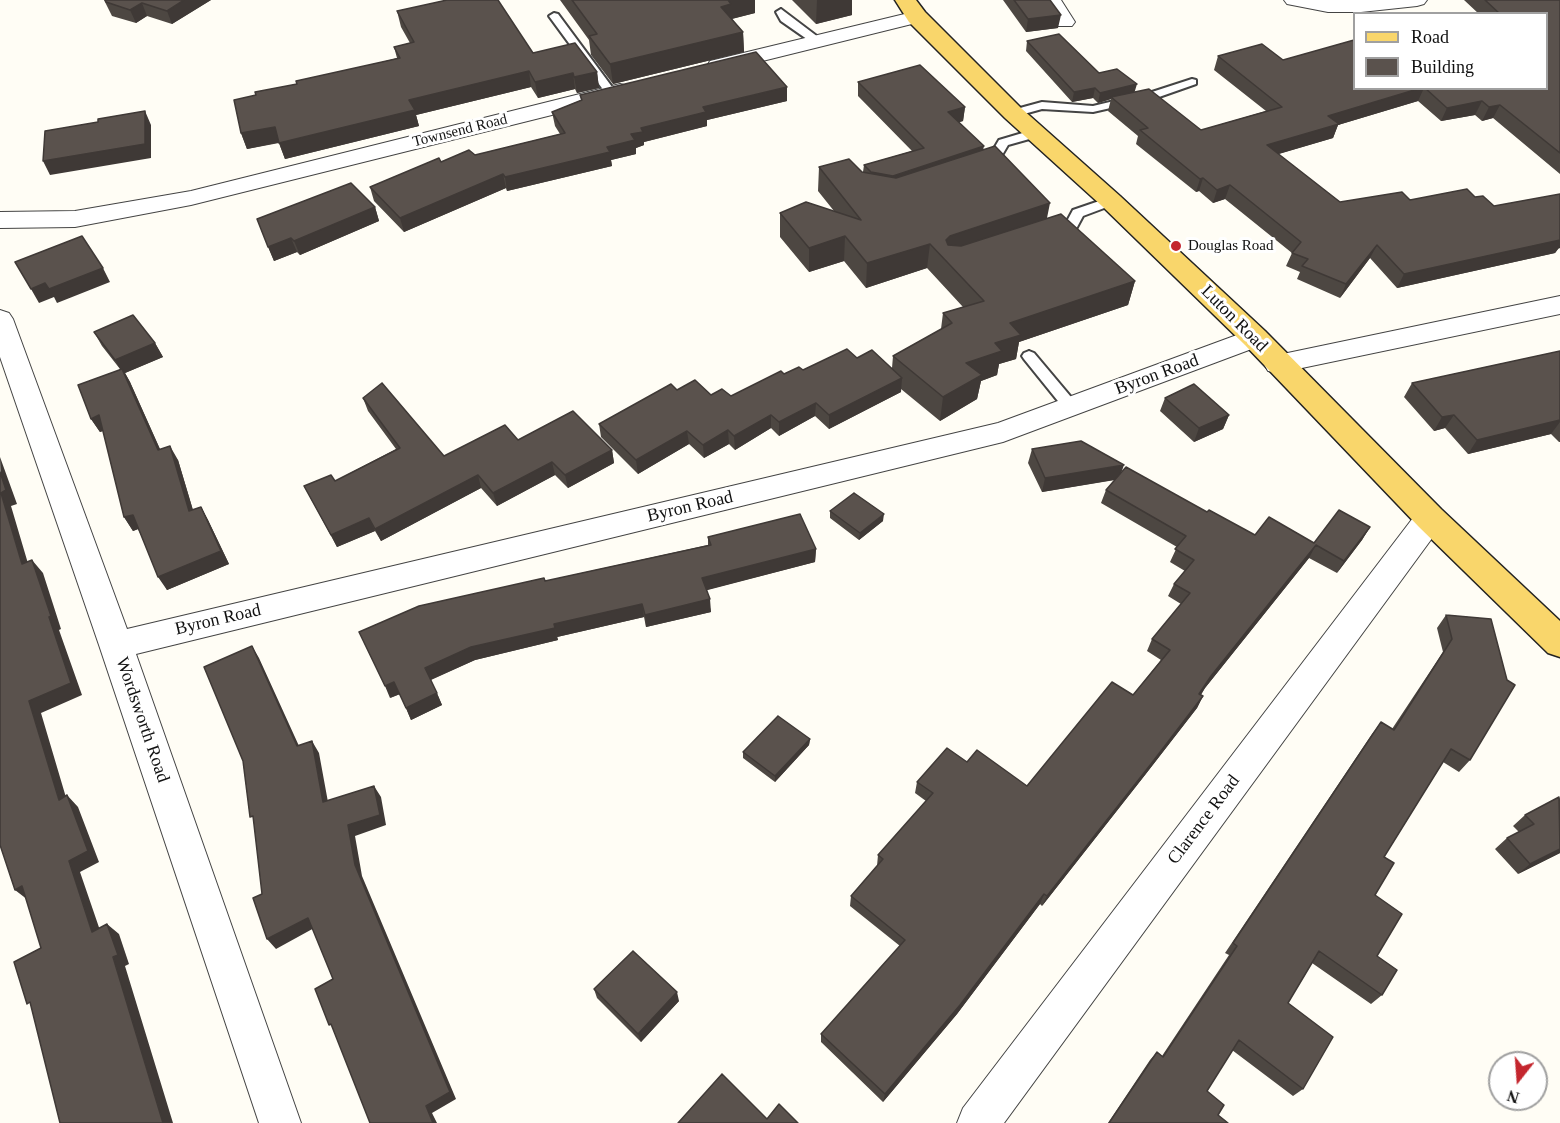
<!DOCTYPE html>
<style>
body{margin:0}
#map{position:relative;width:1560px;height:1123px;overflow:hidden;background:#fffdf5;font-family:"Times New Roman",serif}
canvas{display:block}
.legend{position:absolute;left:1353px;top:12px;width:195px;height:78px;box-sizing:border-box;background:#fff;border:2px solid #a0a0a0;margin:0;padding:8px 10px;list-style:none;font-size:18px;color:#111}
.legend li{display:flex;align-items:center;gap:12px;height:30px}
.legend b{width:30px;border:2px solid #a0a0a0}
.north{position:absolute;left:1488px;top:1051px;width:60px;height:60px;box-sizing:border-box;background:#fff;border:2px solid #a0a0a0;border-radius:50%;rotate:197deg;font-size:16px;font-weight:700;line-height:24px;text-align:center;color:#111}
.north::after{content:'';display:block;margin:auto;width:21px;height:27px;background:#c4262e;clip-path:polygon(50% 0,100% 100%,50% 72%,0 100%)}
</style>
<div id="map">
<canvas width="1560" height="1123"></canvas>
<ul class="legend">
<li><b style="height:8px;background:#f9d66b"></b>Road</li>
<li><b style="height:16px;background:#5a524d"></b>Building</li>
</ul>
<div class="north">N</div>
</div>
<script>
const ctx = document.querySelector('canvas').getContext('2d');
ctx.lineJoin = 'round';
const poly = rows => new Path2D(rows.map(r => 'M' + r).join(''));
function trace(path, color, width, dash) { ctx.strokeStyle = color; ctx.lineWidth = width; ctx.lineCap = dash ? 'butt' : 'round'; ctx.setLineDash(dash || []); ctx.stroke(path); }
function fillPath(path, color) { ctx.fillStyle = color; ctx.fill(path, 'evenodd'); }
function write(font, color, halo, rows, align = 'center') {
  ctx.font = font + ' "Times New Roman",serif'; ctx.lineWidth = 6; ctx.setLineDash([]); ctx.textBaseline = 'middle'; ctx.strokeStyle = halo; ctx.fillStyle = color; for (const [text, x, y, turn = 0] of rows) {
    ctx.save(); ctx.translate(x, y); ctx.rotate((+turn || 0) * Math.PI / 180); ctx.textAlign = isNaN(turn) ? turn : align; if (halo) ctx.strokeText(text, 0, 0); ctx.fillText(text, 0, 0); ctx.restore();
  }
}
const lane = poly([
 [781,9,822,40,822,44,814,44,781,21,776,12,781,9],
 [554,13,558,14,615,91,615,95,607,95,549,16,554,13],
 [1192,79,1196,80,1196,84,1159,97,1093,112,1042,109,1013,117,1007,113,1009,111,1042,102,1093,106,1152,92,1192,79],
 [1036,129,1040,130,1040,136,1008,145,998,162,988,169,980,169,978,166,989,157,999,140,1036,129],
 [1111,197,1117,201,1115,204,1083,216,1076,229,1054,236,1048,232,1066,223,1073,210,1111,197],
 [1029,351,1034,353,1076,403,1078,407,1076,411,1066,411,1024,359,1022,356,1024,353,1029,351]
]);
const street = poly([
 [1041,0,1061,0,1075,22,1072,26,1058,26,1041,0],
 [1284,0,1427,0,1424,4,1417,6,1361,12,1328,12,1287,4,1284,0],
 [917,11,924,13,927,17,924,21,718,72,710,71,707,66,710,61,917,11],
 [620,84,628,86,631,91,628,96,191,205,75,227,0,228,0,212,75,211,191,191,620,84],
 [1560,296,1560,314,1278,373,1268,371,1264,364,1268,357,1278,355,1560,296],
 [0,310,9,313,13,319,127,629,998,423,1245,332,1255,329,1265,332,1268,338,1265,344,1003,442,136,654,301,1123,259,1123,99,645,0,357,0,310],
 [1430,506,1441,510,1445,518,1441,526,1004,1123,957,1123,963,1108,1419,510,1430,506]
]);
const primary = poly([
 [895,0,916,0,925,12,1021,108,1120,196,1265,331,1441,509,1560,621,1560,657,1548,653,1419,527,1245,345,1102,206,1005,118,909,22,895,0]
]);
trace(lane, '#444', 4);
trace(street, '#444', 2);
trace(primary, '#222', 3);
fillPath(lane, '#fff');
fillPath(street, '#fff');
fillPath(primary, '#f9d66b');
fillPath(poly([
 [104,0,211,0,172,24,147,16,136,23,112,16],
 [560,0,755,0,755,13,732,19,743,32,744,52,613,84,591,55,589,40],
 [792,0,852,0,852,15,816,24],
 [1003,0,1050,0,1058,28,1026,32],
 [1464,0,1560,0,1560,174,1493,118,1482,121,1475,115,1441,121,1418,101,1338,125,1333,138,1278,154,1340,202,1475,197,1494,206,1558,249,1555,253,1397,288,1370,258,1340,298,1297,279,1300,272,1286,266,1292,253,1225,199,1213,203,1199,191,1196,192,1136,144,1138,136,1108,111,1111,99,1098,103,1093,98,1072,102,1026,51,1027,41,1099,73,1201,130,1266,111,1214,70,1218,56,1283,60,1354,88,1546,88,1546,14,1479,14],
 [397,11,597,72,599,88,577,93,575,89,538,98,531,87,416,115,419,126,285,159,279,143,247,149,241,133,256,95,397,58,394,47,410,43,401,27],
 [858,82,965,107,963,121,959,122,983,150,1047,218,1135,281,1128,305,1019,342,1016,359,999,364,997,375,981,381,977,399,940,421,901,389,901,392,829,429,815,416,779,436,771,428,735,450,729,444,704,458,689,444,638,474,601,437,599,424,677,390,711,395,731,396,784,374,857,358,892,368,893,356,941,329,943,313,963,307,927,268,866,288,844,261,809,272,780,237,780,213,834,211,818,191,819,167,863,172,864,165,912,151,858,96],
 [580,95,787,101,707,120,707,126,644,142,644,145,636,148,636,154,611,160,612,166,507,191,506,188,404,232,374,201,370,187,441,162,475,155,560,134,555,126,552,112,581,100],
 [375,207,379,221,300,255,297,252,274,261,257,219],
 [94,332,155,343,163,357,125,373,130,382,160,449,178,460,193,510,201,507,208,520,229,564,167,590,138,529,133,531,124,517,103,431,100,432,91,419,120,369,102,346],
 [1560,351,1560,442,1559,442,1551,434,1468,454,1445,428,1434,431,1404,397,1412,383],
 [363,398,444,456,518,440,612,450,614,463,568,488,555,475,497,506,481,488,381,541,375,531,337,547,304,486,335,481,396,449,368,411],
 [1165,398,1229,415,1223,429,1194,442,1160,411],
 [1032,449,1121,473,1255,535,1314,543,1370,527,1362,540,1337,573,1309,558,1205,688,1201,695,1203,696,1197,708,1145,775,1042,906,1040,904,957,1014,883,1102,821,1042,821,1034,900,946,850,906,851,896,877,866,878,855,926,801,915,793,917,782,967,762,1027,786,1133,695,1161,660,1147,651,1152,639,1181,604,1168,596,1174,584,1185,571,1170,562,1177,547,1101,503,1106,490,1115,480,1042,492,1028,463],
 [830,511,883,521,859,540,830,518],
 [708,537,816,549,815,562,706,590,711,612,646,627,644,617,557,637,558,640,475,660,431,680,442,705,411,720,400,694,390,698,545,581,708,545],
 [1446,615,1491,619,1470,760,1459,772,1443,762,1384,857,1375,895,1377,956,1382,995,1371,1004,1312,963,1288,1003,1303,1089,1293,1096,1232,1050,1207,1091,1218,1115,1228,1123,1108,1123,1150,1060,1157,1052,1162,1056,1229,955,1225,953,1372,734,1381,722,1392,729,1443,652,1437,628],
 [810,739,809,745,775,782,743,758,743,752],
 [1560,798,1560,853,1518,874,1495,849,1507,838,1519,832,1513,826,1525,815],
 [594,989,679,1001,641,1042,597,998]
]), '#4d4742');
fillPath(poly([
 [184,0,211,0,172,24,167,11],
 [727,0,755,0,755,13,731,19,721,7],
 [817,0,852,0,852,15,816,24],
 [142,3,147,16,136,23,130,10],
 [1061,15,1058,28,1026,32,1028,19],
 [743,32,744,52,613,84,610,64],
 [529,71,531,87,416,115,419,126,285,159,279,143,409,100],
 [597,72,599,88,577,93,574,77],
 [573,73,575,89,538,98,535,82],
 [1137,84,1134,94,1111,97,1111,99,1098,103,1100,93],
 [787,87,787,101,707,120,707,126,644,142,644,145,636,148,636,154,611,160,612,166,507,191,505,177,607,147,641,128,703,107],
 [1095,88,1093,98,1072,102,1074,92],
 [1421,88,1424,88,1418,101,1338,125,1333,138,1262,159,1267,145,1328,116],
 [1482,101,1475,115,1441,121,1447,108],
 [1500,105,1493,118,1482,121,1489,107],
 [965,107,963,121,947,126,948,112],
 [145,111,151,125,151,158,50,175,43,161],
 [275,127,281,142,247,149,241,133],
 [984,146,981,160,892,190,893,176],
 [503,174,506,188,404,232,400,218],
 [1203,178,1199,191,1196,192,1200,179],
 [1230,185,1225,199,1213,203,1217,190],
 [1050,203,1045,228,944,259,946,240,950,236],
 [375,207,379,221,300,255,294,241],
 [845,236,844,261,809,272,809,248],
 [1560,237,1560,248,1558,249,1555,253,1397,288,1404,274],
 [291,238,297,252,274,261,268,247],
 [930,244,927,268,866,288,867,263],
 [1377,245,1370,258,1340,298,1346,284],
 [103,268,110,282,57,303,54,297,39,303,31,289,45,283],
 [1135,281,1128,305,1019,342,1016,359,999,364,997,375,981,381,977,399,940,421,943,397,966,363,995,343,1010,323],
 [155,343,163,357,125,373,130,382,166,463,158,450,123,374,115,360],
 [902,378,901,392,829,429,829,415],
 [816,403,815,416,779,436,779,422],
 [99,415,108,429,100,432,91,419],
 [771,415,771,428,735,450,734,436],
 [1229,415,1223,429,1194,442,1199,428],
 [1454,415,1445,428,1434,431,1442,417],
 [1560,420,1560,422,1551,434,1468,454,1477,440],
 [728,430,729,444,704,458,703,445],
 [687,431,689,444,638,474,636,460],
 [170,446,178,460,197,524,189,511],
 [612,450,614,463,568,488,565,475],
 [0,457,17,504,11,506,32,577,22,564,1,493],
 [552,462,555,475,497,506,493,493],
 [1124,465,1119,479,1042,492,1045,478],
 [478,475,481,488,381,541,375,529],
 [201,507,208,520,229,564,167,590,158,577],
 [884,514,883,521,859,540,860,533],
 [133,515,141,528,133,531,124,517],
 [369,518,375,531,337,547,331,535],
 [1370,527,1362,540,1337,573,1344,561],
 [1316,545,1309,558,1205,688,1193,706,1199,694,1211,676],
 [816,549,815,562,704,591,702,578],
 [32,560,43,573,61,629,59,630,82,695,41,713,70,811,59,800,29,701],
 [710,599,711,612,646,627,645,615],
 [642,604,644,617,557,637,554,624],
 [555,628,558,640,475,660,430,680,425,668,471,647],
 [252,646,259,658,304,757,297,746],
 [394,682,400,694,390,698,385,686],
 [437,693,442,705,411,720,406,708],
 [1203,696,1197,708,1145,775,1042,906,1047,896],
 [810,739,809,745,775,782,775,776],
 [312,741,319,753,330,813,323,802],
 [374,786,381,797,386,825,355,836,362,876,456,1099,432,1113,437,1123,433,1123,426,1106,355,865,348,825],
 [67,795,78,807,99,862,80,872,104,942,92,932,69,861],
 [1560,849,1560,853,1518,874,1530,864],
 [22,886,28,900,15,890],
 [1044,894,1040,904,957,1014,883,1102,885,1094],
 [308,918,316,927,276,949,267,939],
 [107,924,119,934,129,964,125,966,173,1123,163,1123,113,957],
 [677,992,679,1001,641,1042,638,1034]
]), '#3f3936');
const building = poly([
 [105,0,184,0,167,11,142,3,130,10,106,2,105,0],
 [447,0,498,0,533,53,575,43,597,72,574,77,573,73,535,82,529,71,409,100,415,110,279,143,275,127,241,133,234,100,256,95,255,92,297,84,296,81,400,58,394,47,414,42,397,11,447,0],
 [572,0,728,0,731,4,721,7,743,32,610,64,589,36,597,34,572,0],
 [1014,0,1050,0,1061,15,1028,19,1014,0],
 [1485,0,1560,0,1560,153,1500,105,1489,107,1482,101,1447,108,1425,88,1546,88,1546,14,1500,14,1485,0],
 [1059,34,1099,73,1117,69,1137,84,1100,93,1095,88,1074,92,1027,41,1059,34],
 [1354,40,1354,88,1421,88,1328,116,1339,124,1267,145,1340,202,1402,192,1410,200,1467,189,1475,197,1483,196,1494,206,1560,194,1560,240,1404,274,1377,245,1346,284,1302,266,1308,259,1292,253,1301,242,1230,185,1217,190,1203,178,1200,179,1140,130,1148,128,1111,97,1149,89,1201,130,1282,107,1218,56,1262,44,1283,60,1354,40],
 [756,52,787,87,703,107,706,112,641,128,643,132,631,134,635,140,607,147,610,152,505,177,503,174,400,218,370,187,439,158,441,162,469,150,475,155,565,133,552,112,582,100,580,95,756,52],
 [920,65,965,107,948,112,984,146,893,176,871,172,864,165,924,148,858,82,920,65],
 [145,111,145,144,43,161,45,131,98,122,98,119,145,111],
 [995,146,1050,203,950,236,946,240,948,245,961,246,1061,214,1135,281,1010,323,1021,335,995,343,1002,351,966,363,982,375,943,397,893,356,952,323,943,313,984,301,930,244,867,263,845,236,809,248,780,213,806,202,861,220,819,167,849,159,862,172,896,178,995,146],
 [351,183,375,207,294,241,291,238,268,247,257,219,351,183],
 [82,236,103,268,49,289,45,283,31,289,15,262,82,236],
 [133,315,155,343,115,360,94,332,133,315],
 [847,349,857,358,872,350,902,378,829,415,816,403,779,422,771,415,734,436,728,430,703,445,687,431,636,460,599,424,671,384,677,390,695,380,711,395,722,389,731,396,781,371,784,374,799,367,803,370,847,349],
 [1560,351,1560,420,1477,440,1454,415,1442,417,1412,383,1560,351],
 [122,369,158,450,170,446,189,511,201,507,221,551,158,577,133,515,124,517,99,415,91,419,78,385,122,369],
 [382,383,444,456,505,425,518,440,573,411,612,450,565,475,552,462,493,493,478,475,375,529,369,518,331,535,304,486,331,475,335,481,400,448,363,398,382,383],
 [1194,384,1229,415,1199,428,1165,398,1194,384],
 [1081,441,1124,465,1045,478,1032,449,1081,441],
 [1126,467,1207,512,1209,510,1255,535,1269,517,1314,543,1339,510,1370,527,1344,561,1316,545,1211,676,1199,694,1203,696,1151,764,1047,896,1044,894,960,1005,885,1094,821,1034,905,940,851,896,883,859,878,855,933,793,917,782,947,748,967,762,977,750,1027,786,1112,682,1133,695,1170,650,1152,639,1190,593,1174,584,1194,560,1175,549,1186,536,1106,490,1126,467],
 [0,472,6,490,1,493,22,564,32,560,51,616,49,617,71,683,29,701,59,800,67,795,88,851,69,861,92,932,107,924,118,955,113,957,163,1123,60,1123,30,1002,27,1004,14,962,41,948,22,886,15,890,0,845,0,472],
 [854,493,884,514,860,533,830,511,854,493],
 [800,514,816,549,702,578,710,599,645,615,642,604,554,624,555,628,471,647,425,668,437,693,406,708,394,682,385,686,359,632,419,606,544,578,545,581,711,545,708,537,800,514],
 [1446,615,1491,619,1507,680,1515,685,1470,760,1451,749,1384,857,1394,863,1375,895,1402,914,1377,956,1397,970,1382,995,1319,951,1288,1003,1333,1037,1303,1089,1239,1040,1207,1091,1224,1105,1218,1115,1228,1123,1109,1123,1157,1052,1163,1057,1237,946,1233,943,1381,722,1394,730,1452,639,1446,615],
 [252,646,297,746,312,741,323,802,374,786,380,815,348,825,355,865,450,1092,426,1106,433,1123,370,1123,331,1024,329,1025,315,989,333,979,308,918,267,939,253,898,262,894,253,816,250,817,243,761,204,667,252,646],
 [778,716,810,739,775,776,743,752,778,716],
 [1559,797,1560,849,1530,864,1507,838,1534,824,1525,815,1559,797],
 [633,951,677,992,638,1034,594,989,633,951],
 [722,1074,767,1119,779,1104,798,1123,678,1123,722,1074]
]);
fillPath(building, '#5a524d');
trace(building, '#3f3936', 1.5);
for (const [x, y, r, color] of [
 [1176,246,6,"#c4262e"]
]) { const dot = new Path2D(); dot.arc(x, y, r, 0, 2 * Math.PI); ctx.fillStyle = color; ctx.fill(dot); trace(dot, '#fff', 2); }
write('15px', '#111', '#fff', [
 ["Townsend Road",460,131,-14]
]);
write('15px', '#111', '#fff', [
 ["Douglas Road",1188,246]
], 'left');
write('18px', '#111', '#fff', [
 ["Luton Road",1234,319,45],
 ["Byron Road",1157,375,-20],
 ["Byron Road",690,507,-13],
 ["Byron Road",218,620,-13],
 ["Wordsworth Road",142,720,71],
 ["Clarence Road",1204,820,-53]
]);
</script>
